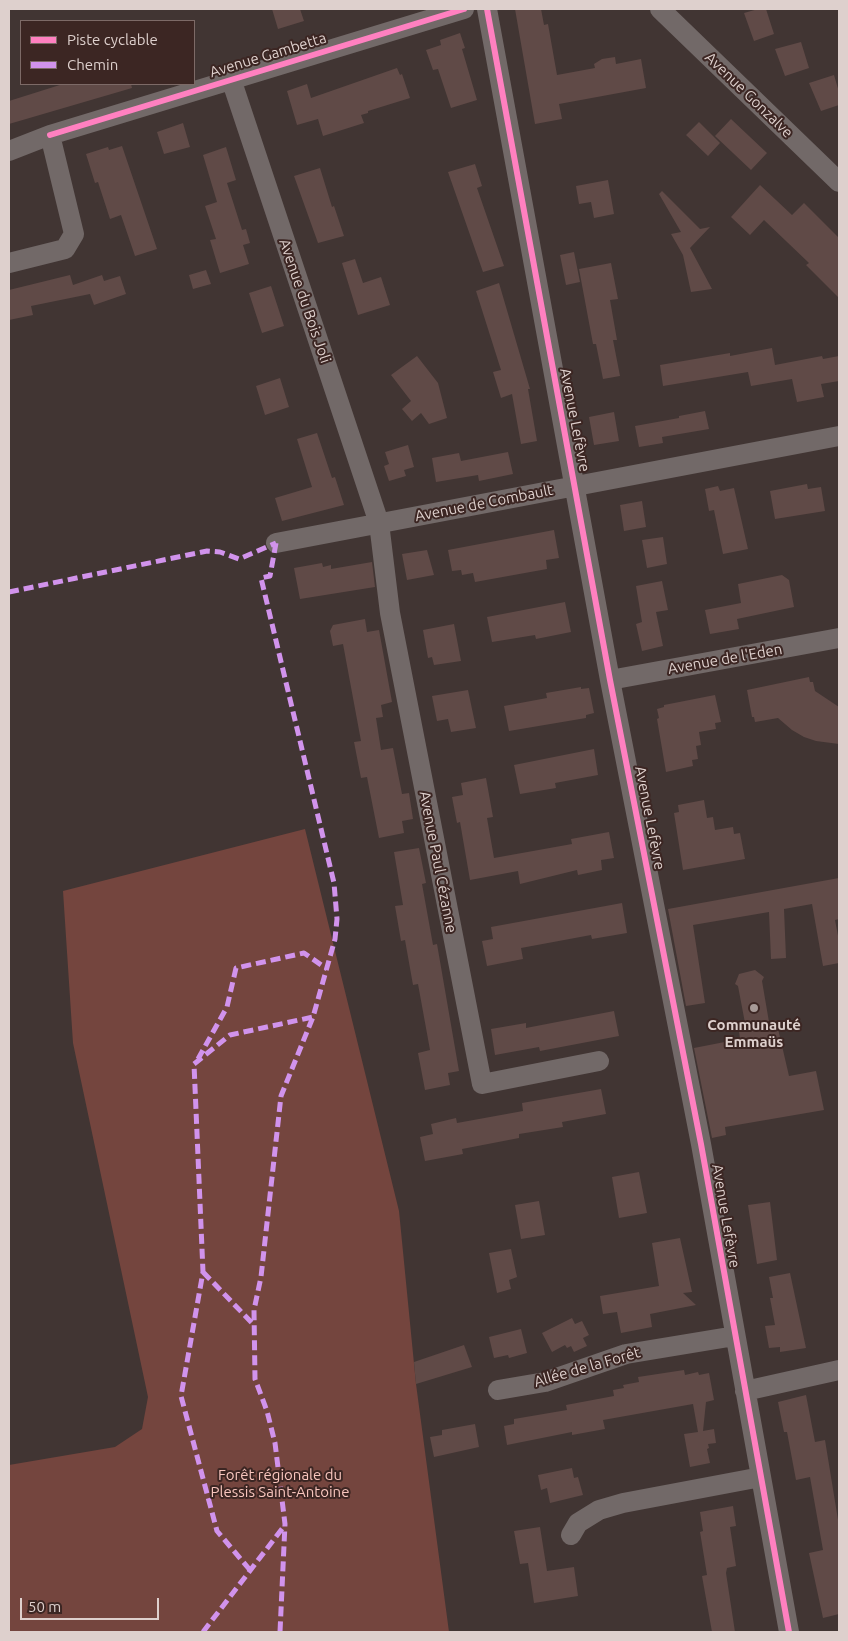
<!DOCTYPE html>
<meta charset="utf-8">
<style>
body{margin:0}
#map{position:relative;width:848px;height:1641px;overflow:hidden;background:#413533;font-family:Ubuntu,sans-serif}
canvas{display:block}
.frame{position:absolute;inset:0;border:10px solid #ded0cd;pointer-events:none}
.legend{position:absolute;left:20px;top:20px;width:175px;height:65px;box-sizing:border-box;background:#3c2623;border:1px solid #7d6a67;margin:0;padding:6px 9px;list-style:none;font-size:15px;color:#ded0cd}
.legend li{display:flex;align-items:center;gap:10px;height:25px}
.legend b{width:25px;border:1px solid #7d6a67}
.scale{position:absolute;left:20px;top:1598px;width:139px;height:22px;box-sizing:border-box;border:2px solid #ded0cd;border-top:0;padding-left:6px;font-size:15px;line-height:18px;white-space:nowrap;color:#ded0cd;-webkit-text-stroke:4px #3c2623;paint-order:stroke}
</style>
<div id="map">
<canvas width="848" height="1641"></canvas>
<div class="frame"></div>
<ul class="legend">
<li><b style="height:6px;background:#ff80c0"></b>Piste cyclable</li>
<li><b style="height:6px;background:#d193ec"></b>Chemin</li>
</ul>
<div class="scale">50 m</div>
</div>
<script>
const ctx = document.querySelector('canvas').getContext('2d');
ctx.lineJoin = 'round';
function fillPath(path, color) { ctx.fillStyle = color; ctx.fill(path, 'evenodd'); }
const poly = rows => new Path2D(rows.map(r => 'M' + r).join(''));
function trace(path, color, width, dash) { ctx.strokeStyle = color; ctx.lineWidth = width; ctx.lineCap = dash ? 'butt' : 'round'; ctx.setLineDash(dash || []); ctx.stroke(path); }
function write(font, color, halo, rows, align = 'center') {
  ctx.font = font + ' Ubuntu,sans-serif'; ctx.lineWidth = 4; ctx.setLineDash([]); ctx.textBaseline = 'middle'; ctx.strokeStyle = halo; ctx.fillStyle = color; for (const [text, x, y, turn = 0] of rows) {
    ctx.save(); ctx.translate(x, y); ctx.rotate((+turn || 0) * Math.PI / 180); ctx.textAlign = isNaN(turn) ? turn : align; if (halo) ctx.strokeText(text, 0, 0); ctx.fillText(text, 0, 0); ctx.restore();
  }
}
fillPath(poly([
 [305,829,399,1211,416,1384,449,1632,9,1632,9,1465,115,1447,142,1429,148,1397,73,1043,63,891]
]), '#74453e');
fillPath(poly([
 [272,9,300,9,304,21,278,29],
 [515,9,541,9,544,25,548,24,557,75,595,68,594,64,602,59,615,57,616,64,641,59,646,88,559,104,562,119,535,124],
 [758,9,766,9,774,34,754,41,744,13],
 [460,33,465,48,462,49,477,100,451,108,438,69,433,70,426,50,441,45,440,40],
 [801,42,809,68,785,76,775,49],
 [397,68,400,75,402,74,410,98,368,111,368,113,361,115,364,123,323,136,318,119,297,125,287,91,307,84,311,98],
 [834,75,839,92,839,105,821,111,809,83],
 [63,84,131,84,132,88,9,124,9,101],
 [731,119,767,153,751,170,715,136],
 [699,122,720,143,708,156,686,135],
 [183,123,190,147,164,154,157,132],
 [122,146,157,249,135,256,121,215,110,219,98,182,95,183,86,154,108,147,109,150],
 [226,147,236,180,227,183,242,230,246,229,250,243,243,245,249,264,220,273,210,240,216,239,205,206,217,202,203,155],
 [475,164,482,186,477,188,504,266,483,272,448,172],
 [320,168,332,207,334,206,344,236,318,243,294,176],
 [608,180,614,214,594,218,591,202,579,204,576,186],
 [760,185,792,215,804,203,839,238,839,298,806,265,809,263,764,220,750,235,731,217],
 [662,191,700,229,710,227,690,248,712,289,691,292,683,255,671,234,681,232,659,194],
 [574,252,580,282,566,285,560,255],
 [355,259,363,283,381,277,390,305,358,315,342,263],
 [611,263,618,299,610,300,617,340,613,340,620,376,603,379,596,344,593,344,579,269],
 [206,270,211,284,193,289,189,275],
 [70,275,73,285,102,275,104,281,120,276,126,294,94,305,90,294,31,306,33,315,9,320,9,290],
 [499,283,530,389,528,389,537,441,521,444,512,394,501,398,493,372,501,370,476,291],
 [271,286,284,326,262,333,249,293],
 [772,348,775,365,822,356,823,359,839,356,839,381,821,384,824,397,797,402,792,379,751,386,748,372,663,386,660,365,730,353,730,356],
 [417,356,438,383,447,418,429,424,421,413,412,421,402,409,411,401,391,375],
 [280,378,289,407,265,415,256,386],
 [705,411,709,429,662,437,663,443,639,447,635,426,679,418,679,416],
 [614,412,619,441,594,445,589,417],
 [317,433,332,478,335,477,344,505,282,521,275,498,312,487,297,439],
 [408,445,414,467,404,470,406,476,389,481,384,466,389,464,385,452],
 [508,452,513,474,479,481,478,475,436,482,432,458,459,453,461,461],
 [807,484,808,489,821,487,825,511,775,519,770,491],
 [718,486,720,491,734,488,748,549,723,554,714,510,709,511,705,489],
 [642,501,646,527,624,531,620,505],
 [554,530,559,558,546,560,547,569,475,582,473,573,462,575,461,570,452,571,448,550],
 [663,537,667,564,647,568,642,540],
 [427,550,434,575,407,580,402,554],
 [372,562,375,587,300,599,294,568,322,563,323,567,331,565,331,569],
 [782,575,789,580,794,607,737,619,739,629,710,634,705,610,741,603,738,584],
 [662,581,668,610,656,612,663,646,642,651,636,624,642,622,636,586],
 [565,602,571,632,536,639,535,635,492,642,487,617],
 [365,619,367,632,379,630,392,702,381,705,383,717,376,718,381,750,393,748,402,794,409,793,413,819,402,821,404,833,379,838,367,777,361,778,354,742,361,741,343,644,333,646,330,631,333,625],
 [454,624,461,661,434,665,432,657,428,658,423,630],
 [809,677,810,682,813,682,815,691,839,707,839,744,816,741,804,737,792,730,778,718,755,722,754,717,752,717,747,690],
 [581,687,581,689,589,688,594,713,586,715,586,718,509,731,504,706,547,698,546,693],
 [468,690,476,728,451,732,448,719,437,721,432,696],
 [715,695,721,722,715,723,716,729,699,732,701,745,696,746,698,759,692,760,693,766,666,772,657,719,659,718,657,709,664,707,664,705],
 [594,749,598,775,555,783,556,788,520,794,514,765],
 [486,778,493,817,487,818,494,858,572,844,571,839,609,832,614,858,601,860,602,870,578,875,577,870,520,884,518,871,470,880,460,822,457,823,452,797,463,795,461,783],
 [704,800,707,818,713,817,715,830,733,827,734,834,740,833,745,859,683,870,674,813,679,812,678,805],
 [419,848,426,883,422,884,433,945,437,944,459,1071,448,1073,450,1085,425,1090,418,1053,430,1050,418,984,413,985,405,940,401,941,395,906,403,905,394,852],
 [839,878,839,919,835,920,839,941,839,963,823,966,812,904,784,909,786,958,771,959,769,912,693,925,705,1003,686,1006,668,909],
 [622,903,627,933,592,939,591,935,521,948,523,959,487,966,482,941,493,939,491,927],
 [755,970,764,977,762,981,769,1022,776,1020,789,1076,816,1071,824,1110,725,1127,726,1135,712,1138,694,1048,740,1039,738,1024,745,1023,738,986,735,984,739,974],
 [614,1011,619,1036,540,1051,539,1047,495,1055,491,1029,526,1023,526,1028],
 [601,1089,606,1114,562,1122,563,1127,519,1134,519,1138,462,1149,463,1154,425,1161,420,1137,433,1134,431,1124,456,1118,457,1123,523,1111,522,1103],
 [639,1172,647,1213,619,1218,612,1177],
 [539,1201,545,1235,521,1239,515,1205],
 [770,1202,777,1260,757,1264,748,1205],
 [680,1238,692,1292,683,1293,696,1305,650,1314,652,1327,621,1333,617,1312,603,1314,600,1296,659,1286,652,1243],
 [511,1249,517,1277,509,1280,511,1289,497,1293,489,1253],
 [790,1273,806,1348,780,1352,780,1347,769,1348,765,1326,775,1325,770,1298,773,1298,769,1277],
 [572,1318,575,1324,582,1321,589,1335,583,1338,587,1346,574,1352,571,1346,567,1348,565,1345,552,1352,542,1333],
 [521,1329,527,1353,509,1358,508,1355,494,1358,489,1337],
 [464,1345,472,1367,416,1384,414,1362],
 [684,1370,685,1375,698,1372,699,1375,709,1373,714,1400,706,1402,703,1431,714,1429,716,1443,708,1444,709,1448,707,1449,710,1463,690,1467,684,1434,698,1432,693,1404,603,1420,605,1429,572,1435,572,1432,507,1445,504,1426,514,1424,514,1419,567,1410,566,1405,614,1396,613,1390,624,1388,623,1385,639,1382,638,1377],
 [806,1395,815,1442,825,1440,839,1526,839,1614,823,1618,809,1553,823,1550,810,1477,796,1480,787,1432,784,1432,778,1402],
 [475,1424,479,1447,434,1457,430,1437,442,1435,442,1430],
 [572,1468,574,1478,578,1477,583,1495,550,1503,547,1488,541,1490,538,1475],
 [733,1506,736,1526,730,1527,736,1566,727,1568,726,1573,735,1632,712,1632,702,1576,707,1575,700,1532,703,1531,700,1512],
 [540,1527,547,1571,574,1567,578,1596,534,1603,528,1563,520,1564,514,1531]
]), '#604a47');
trace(poly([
 [487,9,610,680,701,1144,789,1632],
 [660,9,839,182],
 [231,79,379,523,390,613,482,1084,599,1061],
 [9,151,50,135,464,9],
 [9,263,65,249,74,234,50,135],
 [276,543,839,436],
 [610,680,839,638],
 [498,1390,545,1382,626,1354,735,1336],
 [745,1391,839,1370],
 [571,1535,578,1523,599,1510,623,1503,761,1477]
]), '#726968', 20);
trace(poly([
 [276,543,270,576,261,578,334,883,337,919,335,939,313,1017,281,1096,261,1277,254,1310,255,1379,267,1411,275,1443,285,1524,280,1632],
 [9,592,207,551,220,552,239,559,276,543],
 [198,1059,227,1007,236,968,304,953,327,969],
 [203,1272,254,1325],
 [250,1570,217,1531,181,1396,203,1272,194,1064,230,1035,313,1017],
 [203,1632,285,1525]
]), '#d193ec', 5, [10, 5]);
trace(poly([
 [487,9,610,680,701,1144,789,1632],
 [50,135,464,9]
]), '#ff80c0', 6);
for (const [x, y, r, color] of [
 [754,1008,5,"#a79a97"]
]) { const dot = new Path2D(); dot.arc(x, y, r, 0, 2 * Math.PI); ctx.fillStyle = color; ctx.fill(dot); trace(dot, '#3c2623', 2); }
write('15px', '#ded0cd', '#3c2623', [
 ["Avenue Gambetta",268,55,-17],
 ["Avenue Gonzalve",749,95,44],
 ["Avenue du Bois Joli",305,301,71],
 ["Avenue Lefèvre",575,420,79],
 ["Avenue de Combault",484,503,-11],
 ["Avenue de l'Eden",725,659,-10],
 ["Avenue Lefèvre",650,818,79],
 ["Avenue Paul Cézanne",438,862,79],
 ["Avenue Lefèvre",726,1216,80],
 ["Allée de la Forêt",587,1367,-16]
]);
write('bold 15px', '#ded0cd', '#3c2623', [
 ["Communauté",754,1025],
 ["Emmaüs",754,1042]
]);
write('15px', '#f9c6be', '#3c2623', [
 ["Forêt régionale du",280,1475],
 ["Plessis Saint-Antoine",280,1492]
]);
</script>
